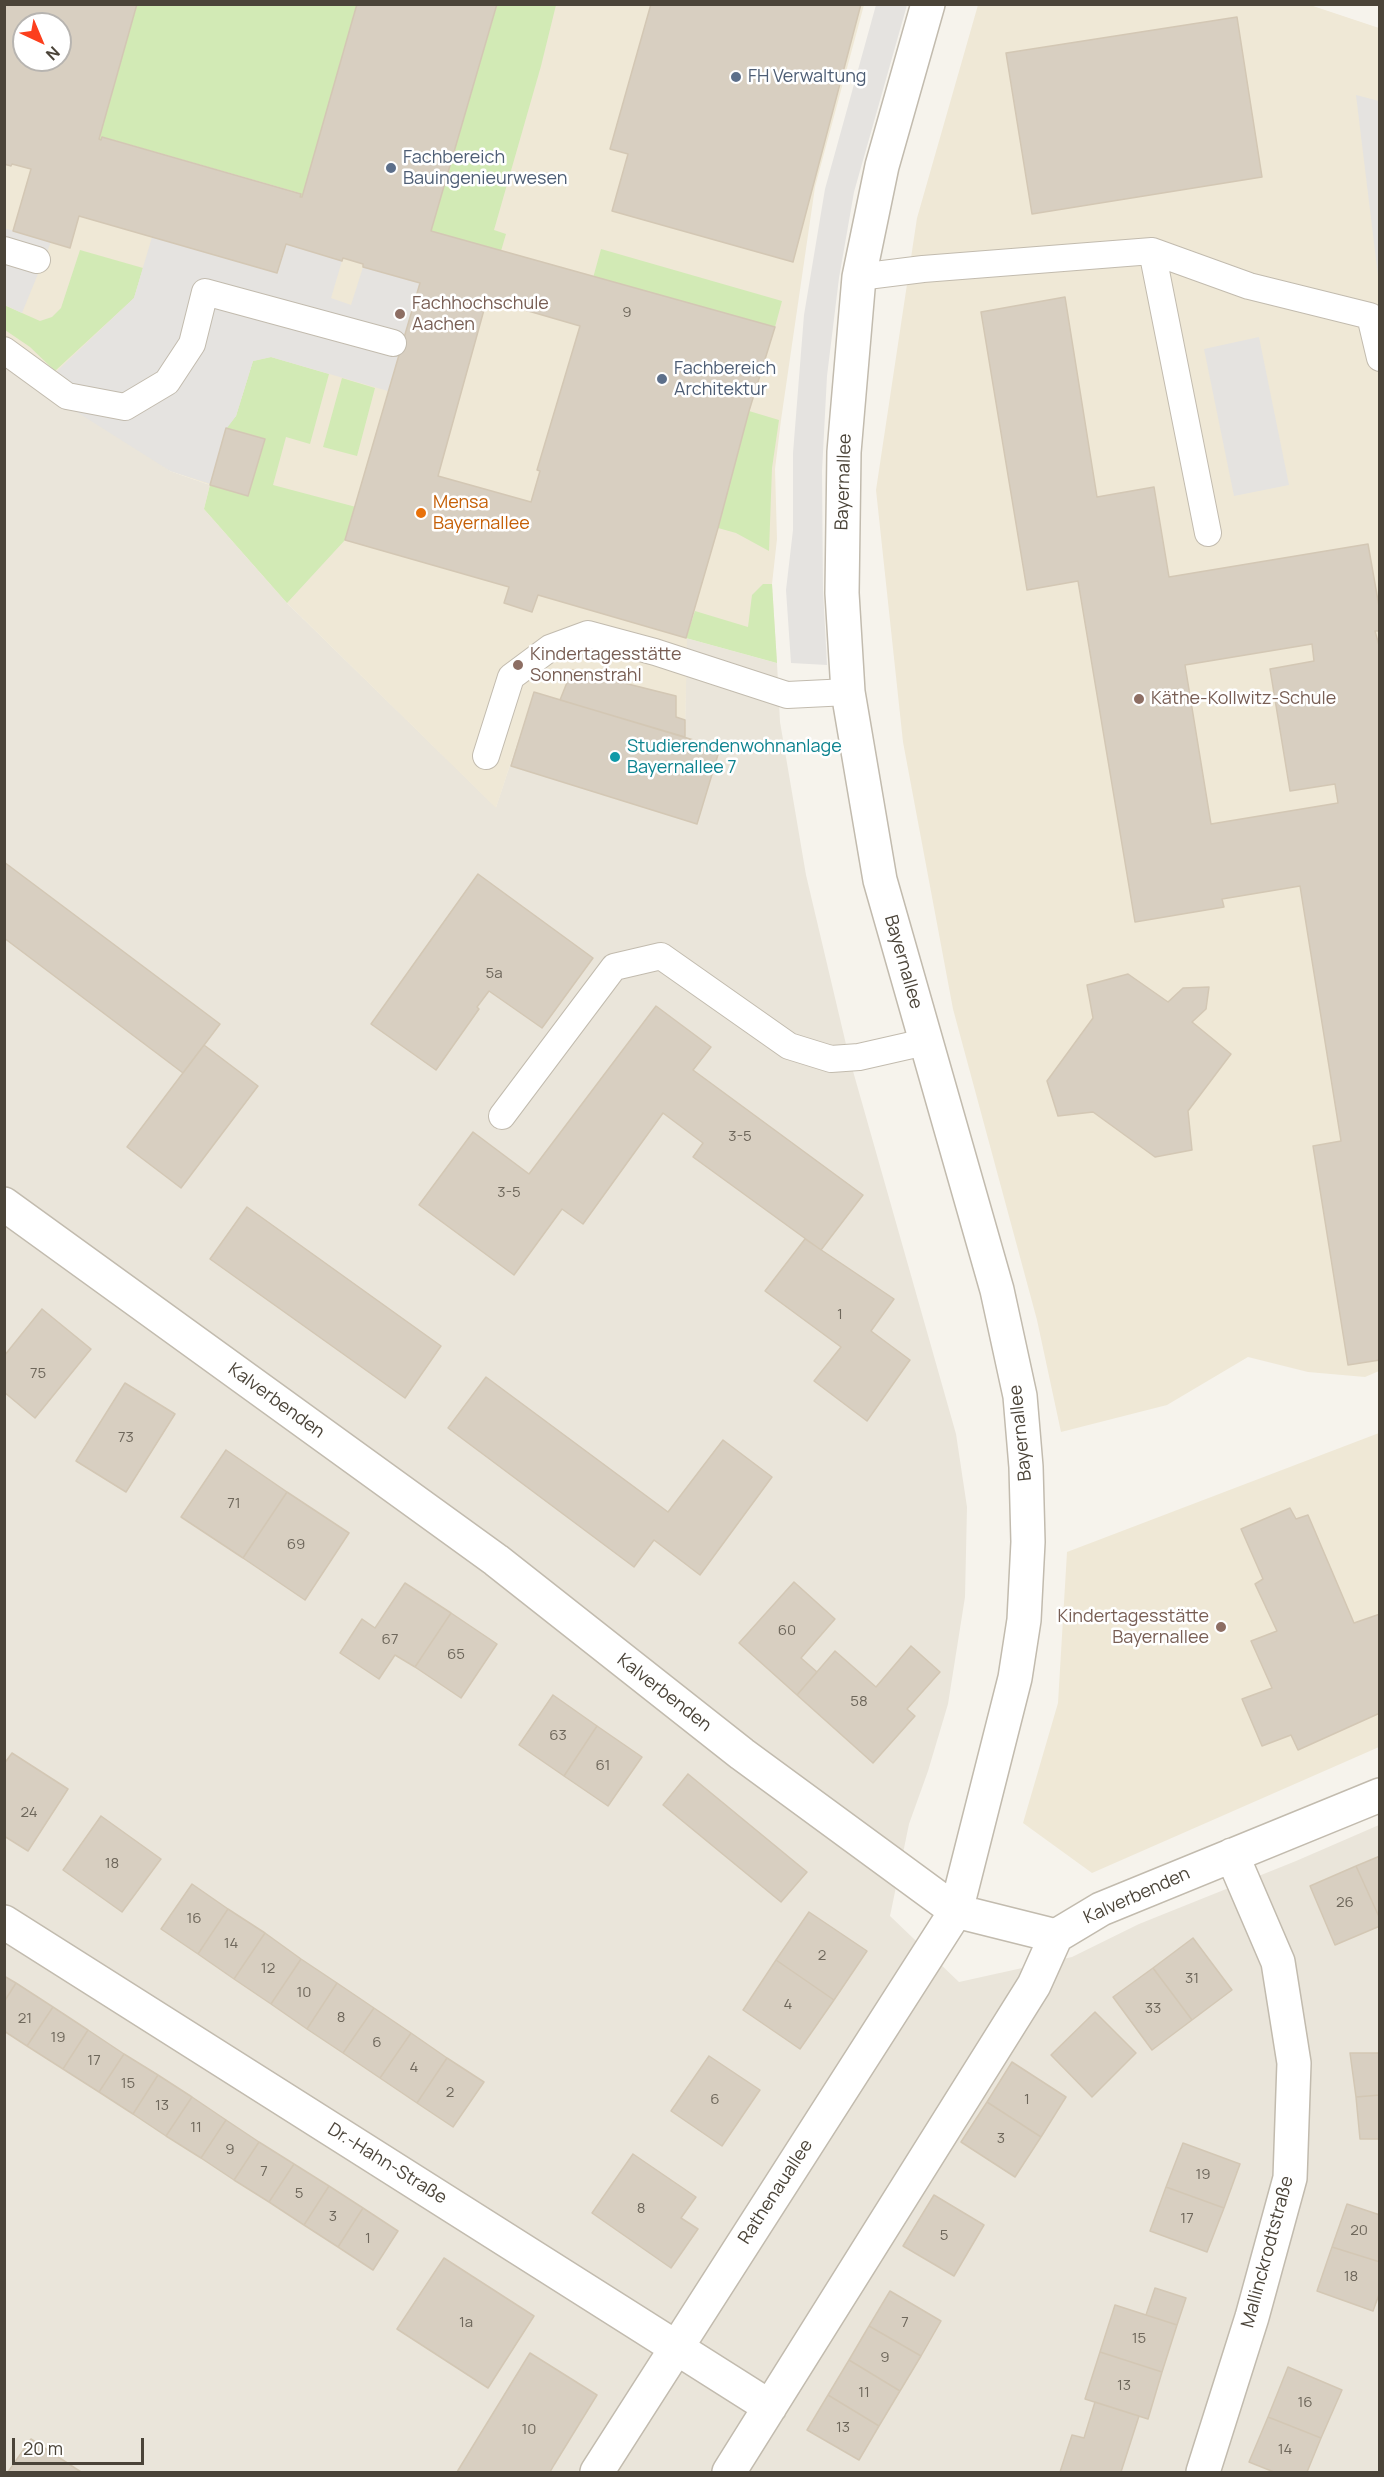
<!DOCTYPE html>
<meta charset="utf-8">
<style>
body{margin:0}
#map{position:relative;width:1384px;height:2477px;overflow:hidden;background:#f6f3ec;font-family:Manrope,sans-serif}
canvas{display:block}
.frame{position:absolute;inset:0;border:6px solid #4b4439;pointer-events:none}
.north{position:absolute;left:12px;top:12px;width:60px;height:60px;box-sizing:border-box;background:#fff;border:2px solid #b7b4b0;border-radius:50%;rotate:136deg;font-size:16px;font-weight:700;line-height:24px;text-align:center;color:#4b4439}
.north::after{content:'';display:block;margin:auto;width:21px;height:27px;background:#fc3f1d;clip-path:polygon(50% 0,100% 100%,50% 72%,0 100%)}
.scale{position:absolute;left:12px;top:2438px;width:132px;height:27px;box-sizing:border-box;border:3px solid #4b4439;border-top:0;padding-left:8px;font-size:18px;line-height:21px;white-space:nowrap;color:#4b4439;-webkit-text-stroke:4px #fff;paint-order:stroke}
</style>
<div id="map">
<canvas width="1384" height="2477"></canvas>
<div class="frame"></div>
<div class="north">N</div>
<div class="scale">20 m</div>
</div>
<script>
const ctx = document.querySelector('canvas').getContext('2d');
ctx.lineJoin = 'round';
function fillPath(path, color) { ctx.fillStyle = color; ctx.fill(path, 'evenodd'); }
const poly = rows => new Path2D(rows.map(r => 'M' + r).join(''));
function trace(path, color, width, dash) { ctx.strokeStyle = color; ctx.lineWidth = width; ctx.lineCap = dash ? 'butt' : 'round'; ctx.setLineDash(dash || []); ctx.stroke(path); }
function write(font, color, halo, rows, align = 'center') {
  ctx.font = font + ' Manrope,sans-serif'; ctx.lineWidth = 5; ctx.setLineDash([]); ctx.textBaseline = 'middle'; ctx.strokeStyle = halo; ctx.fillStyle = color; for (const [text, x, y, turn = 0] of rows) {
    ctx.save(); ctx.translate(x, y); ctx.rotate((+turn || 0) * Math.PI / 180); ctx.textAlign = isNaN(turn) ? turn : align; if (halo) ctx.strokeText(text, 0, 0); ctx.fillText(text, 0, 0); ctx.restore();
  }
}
fillPath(poly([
 [4,330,170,471,210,485,204,509,256,568,287,603,496,807,534,692,685,737,686,638,777,663,780,722,806,875,849,1057,956,1434,967,1507,965,1597,948,1704,928,1771,909,1824,890,1916,959,1982,1072,1957,1139,1924,1296,1861,1379,1825,1379,2472,5,2472]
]), '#eae5da');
fillPath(poly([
 [4,5,864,5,815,187,781,420,775,469,777,539,772,584,777,663,687,638,685,737,534,692,496,808,287,603,256,568,204,509,210,485,170,471,5,364],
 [24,24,60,24,60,60,24,60],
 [978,5,1310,5,1379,28,1379,1371,1365,1377,1308,1372,1248,1357,1167,1405,1061,1432,1037,1320,953,1009,903,742,876,490,917,218],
 [1379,1433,1379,1747,1092,1873,1023,1823,1058,1703,1067,1552]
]), '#efe8d6');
fillPath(poly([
 [137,5,357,5,302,197,300,197,300,193,103,137,101,140,99,139],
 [497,5,556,5,541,66,494,230,506,234,501,251,431,231],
 [601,249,782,301,775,327,593,278],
 [80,250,143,268,134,298,55,371,30,347,5,330,4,305,40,321,52,317,61,308],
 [271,357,329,374,310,444,286,437,273,485,356,507,345,540,287,603,204,509,210,485,248,496,226,428,236,416,253,361],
 [342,378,375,388,357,456,323,447],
 [749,411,779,420,772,468,769,551,736,533,718,528],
 [763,584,772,584,777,663,686,638,695,611,748,627,752,595]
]), '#d2eab5');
fillPath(poly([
 [876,5,907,5,854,192,839,278,827,376,822,471,823,590,827,665,791,663,786,590,793,530,793,453,804,315,825,189],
 [1356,95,1379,101,1379,284],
 [4,228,51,242,22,313,5,305],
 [152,237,277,273,286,244,342,261,331,298,351,305,363,267,420,283,388,391,271,357,253,361,236,416,227,428,265,439,248,496,170,471,39,388,134,298],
 [1259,337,1289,485,1234,496,1204,349]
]), '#e5e3e0');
const building = poly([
 [4,4,137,4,99,139,101,140,102,137,301,194,300,197,302,197,357,4,497,4,431,231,775,327,749,411,718,528,686,638,538,595,532,612,504,603,509,587,345,540,420,283,363,267,363,264,343,258,342,261,286,244,277,273,79,216,70,248,13,231,31,169,12,164,11,166,4,164,4,4],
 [24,24,60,24,60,60,24,60,24,24],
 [487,299,580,326,537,470,540,471,531,502,438,476,487,299],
 [651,4,861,4,793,262,612,211,628,154,610,149,651,4],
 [1237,17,1262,177,1032,214,1006,53,1237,17],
 [1065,297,1097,497,1154,487,1169,577,1368,544,1380,612,1380,631,1375,631,1380,649,1380,1360,1348,1365,1313,1146,1341,1141,1300,886,1222,899,1224,907,1135,922,1078,581,1027,590,981,312,1065,297],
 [1312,644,1314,661,1270,669,1290,791,1335,784,1338,803,1211,824,1185,665,1312,644],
 [226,428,265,439,248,496,210,485,226,428],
 [572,670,676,696,676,717,685,720,685,737,560,700,572,670],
 [534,692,720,748,697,824,511,766,534,692],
 [4,862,220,1024,183,1073,4,938,4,862],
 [478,874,593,958,542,1028,489,991,477,1007,479,1009,436,1070,371,1024,478,874],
 [1128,974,1168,1002,1183,988,1209,987,1206,1009,1192,1022,1231,1054,1188,1111,1192,1150,1155,1157,1093,1112,1058,1116,1047,1081,1093,1018,1087,985,1128,974],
 [656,1006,711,1047,693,1070,863,1195,821,1250,693,1157,703,1143,663,1113,583,1224,562,1209,514,1275,419,1205,473,1132,529,1174,656,1006],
 [204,1045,258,1086,181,1188,127,1147,204,1045],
 [247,1207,441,1346,405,1398,210,1259,247,1207],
 [805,1239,894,1299,871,1331,910,1360,867,1421,814,1381,841,1347,765,1291,805,1239],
 [42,1309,91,1349,35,1418,4,1392,4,1356,42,1309],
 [486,1377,668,1512,723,1440,772,1477,700,1575,654,1540,634,1567,448,1428,486,1377],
 [125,1383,175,1414,126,1492,76,1461,125,1383],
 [226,1450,287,1492,243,1558,181,1517,226,1450],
 [287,1492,349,1533,305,1600,243,1558,287,1492],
 [1290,1508,1296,1519,1308,1515,1354,1623,1380,1614,1380,1713,1298,1750,1291,1735,1262,1746,1242,1699,1272,1688,1251,1641,1277,1631,1255,1584,1263,1579,1241,1529,1290,1508],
 [794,1582,835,1619,801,1658,817,1672,797,1695,739,1643,794,1582],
 [405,1583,451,1613,415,1667,395,1655,379,1679,340,1653,362,1619,375,1628,405,1583],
 [451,1613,497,1644,461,1698,415,1667,451,1613],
 [911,1646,940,1672,907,1709,915,1716,873,1763,797,1695,835,1651,876,1687,911,1646],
 [553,1695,597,1726,564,1776,519,1745,553,1695],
 [597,1726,642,1757,608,1806,564,1776,597,1726],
 [12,1753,68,1789,28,1851,4,1836,4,1764,12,1753],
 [688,1774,807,1872,781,1902,663,1805,688,1774],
 [101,1816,161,1859,122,1912,63,1870,101,1816],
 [1380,1856,1380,1919,1356,1866,1380,1856],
 [1356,1866,1380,1919,1380,1926,1335,1945,1310,1886,1356,1866],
 [192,1884,228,1909,198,1954,161,1929,192,1884],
 [228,1909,265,1933,234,1979,198,1954,228,1909],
 [809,1912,867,1951,834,2000,776,1960,809,1912],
 [265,1933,301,1959,271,2004,234,1979,265,1933],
 [1193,1938,1232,1990,1192,2020,1153,1968,1193,1938],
 [301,1959,337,1983,307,2029,271,2004,301,1959],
 [776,1960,834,2000,800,2049,743,2010,776,1960],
 [1153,1968,1192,2020,1152,2050,1113,1997,1153,1968],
 [4,1976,16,1983,4,2002,4,1976],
 [16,1983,53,2007,27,2046,4,2031,4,2002,16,1983],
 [337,1983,374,2008,343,2053,307,2029,337,1983],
 [53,2007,88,2030,63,2069,27,2046,53,2007],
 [374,2008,411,2033,380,2078,343,2053,374,2008],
 [1095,2012,1136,2053,1092,2097,1051,2055,1095,2012],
 [88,2030,124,2054,99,2092,63,2069,88,2030],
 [411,2033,447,2058,417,2103,380,2078,411,2033],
 [1350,2053,1380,2053,1380,2095,1356,2097,1350,2053],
 [124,2054,158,2075,133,2114,99,2092,124,2054],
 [709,2056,760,2090,722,2146,671,2111,709,2056],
 [447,2058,484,2082,453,2127,417,2103,447,2058],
 [1012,2062,1066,2097,1041,2137,987,2102,1012,2062],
 [158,2075,192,2097,166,2136,133,2114,158,2075],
 [1380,2095,1380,2139,1360,2139,1356,2097,1380,2095],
 [192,2097,226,2120,201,2158,166,2136,192,2097],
 [987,2102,1041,2137,1015,2177,961,2142,987,2102],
 [226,2120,259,2142,234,2180,201,2158,226,2120],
 [259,2142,294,2164,269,2202,234,2180,259,2142],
 [1183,2143,1240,2164,1224,2208,1166,2187,1183,2143],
 [633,2154,696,2197,681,2218,698,2229,671,2268,592,2213,633,2154],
 [294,2164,329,2186,304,2225,269,2202,294,2164],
 [329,2186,363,2208,338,2247,304,2225,329,2186],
 [1166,2187,1224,2208,1207,2252,1150,2231,1166,2187],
 [934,2195,984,2225,954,2276,903,2246,934,2195],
 [1347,2204,1380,2215,1380,2262,1332,2247,1347,2204],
 [363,2208,398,2231,373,2270,338,2247,363,2208],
 [1332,2247,1380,2262,1380,2292,1373,2311,1317,2291,1332,2247],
 [444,2258,534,2316,488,2388,397,2329,444,2258],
 [1155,2288,1186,2298,1177,2325,1146,2315,1155,2288],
 [890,2291,941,2321,921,2356,869,2326,890,2291],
 [1115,2305,1177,2325,1162,2372,1100,2352,1115,2305],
 [869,2326,921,2356,900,2391,849,2360,869,2326],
 [1100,2352,1162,2372,1148,2419,1085,2399,1100,2352],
 [530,2353,597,2395,554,2465,550,2472,457,2472,530,2353],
 [849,2360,900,2391,879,2426,828,2395,849,2360],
 [1288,2367,1342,2390,1321,2438,1268,2417,1288,2367],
 [828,2395,879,2426,859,2460,807,2430,828,2395],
 [1095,2402,1139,2416,1121,2472,1060,2472,1072,2435,1084,2438,1095,2402],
 [1268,2417,1321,2438,1307,2472,1274,2472,1249,2462,1268,2417],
 [31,2439,81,2472,8,2472,31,2439]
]);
fillPath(building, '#d8cfc1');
trace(building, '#d3c7b4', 1.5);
const service = poly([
 [4,250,37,260],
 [1152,251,1208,533],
 [859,277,923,269,1152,251,1249,286,1370,316,1380,358],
 [4,350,67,396,125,407,167,382,192,344,205,292,393,343],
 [486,756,511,677,550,648,588,634,655,652,787,695,848,692],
 [502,1116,614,967,661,956,789,1046,831,1059,859,1057,925,1042]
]);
const minor = poly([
 [4,1204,496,1560,742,1754,956,1911,1056,1936,1101,1909,1380,1795],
 [4,1922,770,2407],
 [597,2472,956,1911,1015,1678,1024,1620,1028,1542,1026,1467,1020,1396,997,1290,880,880,848,692,842,593,844,452,859,277,882,166,928,4],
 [729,2472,1034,1985,1056,1936],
 [1203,2472,1252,2317,1290,2178,1294,2063,1278,1962,1232,1855]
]);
trace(service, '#c2bbae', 28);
trace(minor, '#c2bbae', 36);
trace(service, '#fff', 26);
trace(minor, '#fff', 33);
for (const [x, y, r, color] of [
 [736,77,6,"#5c6f8a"],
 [391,168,6,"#5c6f8a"],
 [400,314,6,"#8d6e63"],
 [662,379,6,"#5c6f8a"],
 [421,513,6,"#e8710a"],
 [518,665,6,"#8d6e63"],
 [1139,699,6,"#8d6e63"],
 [615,757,6,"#0f9aa8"],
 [1221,1627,6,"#8d6e63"]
]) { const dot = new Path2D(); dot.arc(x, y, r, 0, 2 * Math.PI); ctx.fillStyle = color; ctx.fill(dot); trace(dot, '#fff', 2); }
write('15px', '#6e675b', null, [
 ["9",627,313],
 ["5a",494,974],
 ["3-5",740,1137],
 ["3-5",509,1193],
 ["1",840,1315],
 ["75",38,1374],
 ["73",126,1438],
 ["71",234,1504],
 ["69",296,1545],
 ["60",787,1631],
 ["67",390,1640],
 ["65",456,1655],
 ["58",859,1702],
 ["63",558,1736],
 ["61",603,1766],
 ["24",29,1813],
 ["18",112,1864],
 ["26",1345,1903],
 ["16",194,1919],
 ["14",231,1944],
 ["2",822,1956],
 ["12",268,1969],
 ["31",1192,1979],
 ["10",304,1993],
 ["4",788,2005],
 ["33",1153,2009],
 ["8",341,2018],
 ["21",25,2019],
 ["19",58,2038],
 ["6",377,2043],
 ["17",94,2061],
 ["4",414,2068],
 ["15",128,2084],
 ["2",450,2093],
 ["6",715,2100],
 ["1",1027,2100],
 ["13",162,2106],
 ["11",196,2128],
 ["3",1001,2139],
 ["9",230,2150],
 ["7",264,2172],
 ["19",1203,2175],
 ["5",299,2194],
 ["8",641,2209],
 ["3",333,2217],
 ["17",1187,2219],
 ["20",1359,2231],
 ["5",944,2236],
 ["1",368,2239],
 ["18",1351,2277],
 ["1a",466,2323],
 ["7",905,2323],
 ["15",1139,2339],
 ["9",885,2358],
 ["13",1124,2386],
 ["11",864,2393],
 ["16",1305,2403],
 ["13",843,2428],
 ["10",529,2430],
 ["14",1285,2450]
]);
write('18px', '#4e5e75', '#fff', [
 ["FH Verwaltung",748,77],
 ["Fachbereich",403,158],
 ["Bauingenieurwesen",403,179],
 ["Fachbereich",674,369],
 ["Architektur",674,390]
], 'left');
write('18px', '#785e54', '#fff', [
 ["Fachhochschule",412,304],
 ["Aachen",412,325],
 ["Kindertagesstätte",530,655],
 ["Sonnenstrahl",530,676],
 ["Käthe-Kollwitz-Schule",1151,699],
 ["Kindertagesstätte",1209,1617,"right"],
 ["Bayernallee",1209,1638,"right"]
], 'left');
write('18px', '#4b4439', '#fff', [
 ["Bayernallee",844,482,-88],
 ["Bayernallee",903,962,74],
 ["Kalverbenden",276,1401,36],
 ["Bayernallee",1021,1433,-96],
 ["Kalverbenden",664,1693,38],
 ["Kalverbenden",1137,1896,-24],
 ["Dr.-Hahn-Straße",387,2164,32],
 ["Rathenauallee",776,2192,-57],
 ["Mallinckrodtstraße",1268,2252,-75]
]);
write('18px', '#c56008', '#fff', [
 ["Mensa",433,503],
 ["Bayernallee",433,524]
], 'left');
write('18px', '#0d838f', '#fff', [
 ["Studierendenwohnanlage",627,747],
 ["Bayernallee 7",627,768]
], 'left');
</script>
